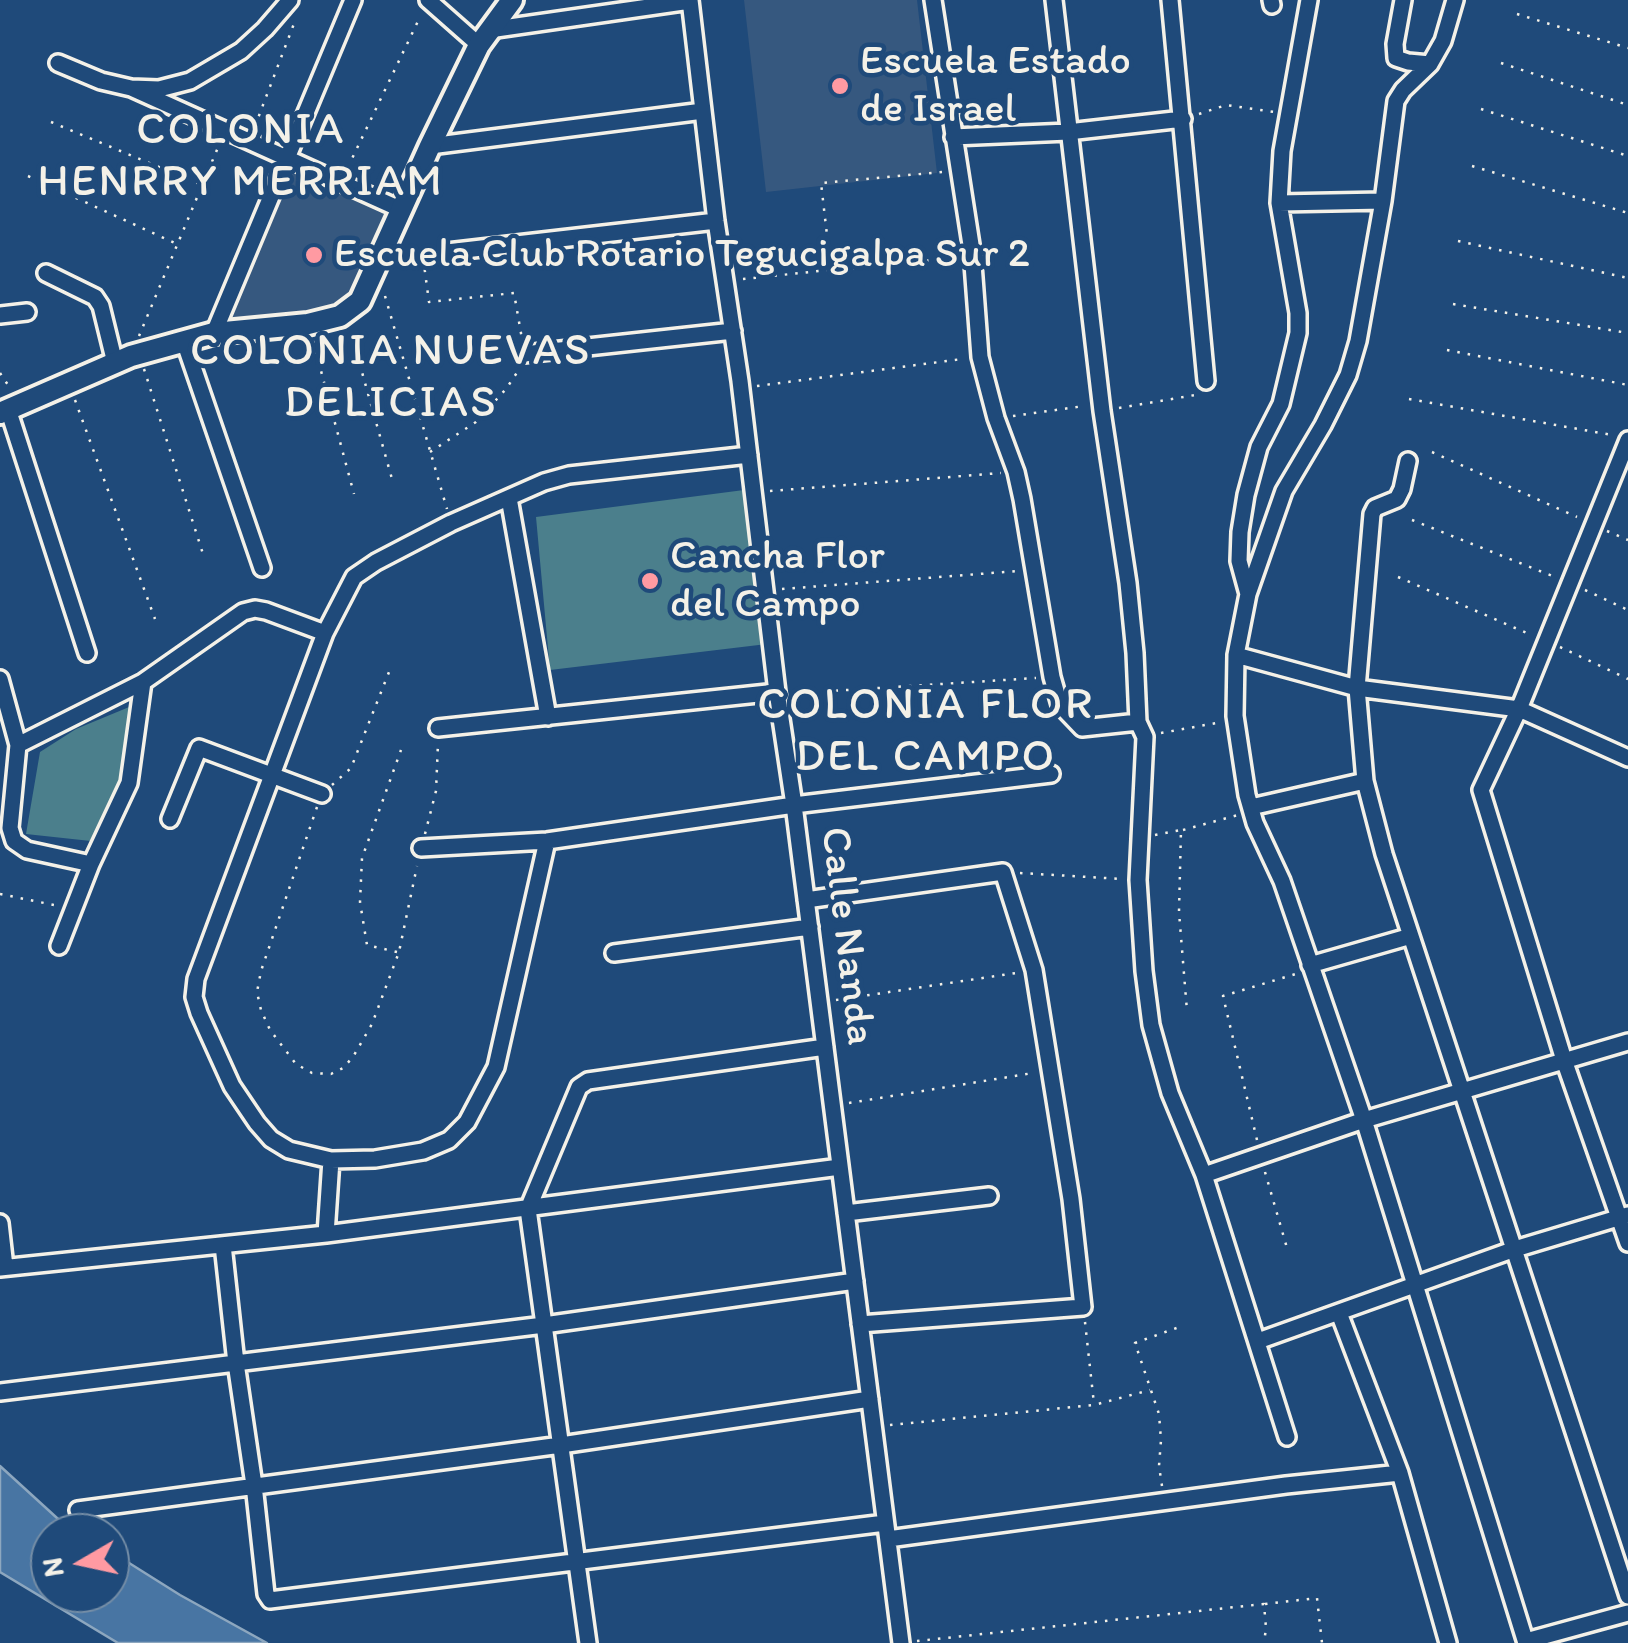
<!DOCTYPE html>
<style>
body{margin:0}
#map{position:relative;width:1628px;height:1643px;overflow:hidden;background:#1f4a7a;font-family:Itim,sans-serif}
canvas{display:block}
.north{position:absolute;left:30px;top:1513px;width:100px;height:100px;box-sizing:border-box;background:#1f4a7a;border:2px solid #748da6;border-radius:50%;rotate:261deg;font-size:28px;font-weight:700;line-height:40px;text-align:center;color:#f4f1e8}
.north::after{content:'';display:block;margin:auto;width:35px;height:45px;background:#ff9aa2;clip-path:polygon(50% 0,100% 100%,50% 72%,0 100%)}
</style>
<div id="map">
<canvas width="1628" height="1643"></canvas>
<div class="north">N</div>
</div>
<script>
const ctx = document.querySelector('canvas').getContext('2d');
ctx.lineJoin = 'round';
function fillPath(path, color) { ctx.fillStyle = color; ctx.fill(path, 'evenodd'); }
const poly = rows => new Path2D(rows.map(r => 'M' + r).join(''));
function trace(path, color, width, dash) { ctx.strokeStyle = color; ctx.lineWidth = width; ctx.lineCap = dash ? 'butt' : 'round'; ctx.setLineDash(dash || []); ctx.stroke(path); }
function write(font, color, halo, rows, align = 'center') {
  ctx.font = font + ' Itim,sans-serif'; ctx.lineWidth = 9; ctx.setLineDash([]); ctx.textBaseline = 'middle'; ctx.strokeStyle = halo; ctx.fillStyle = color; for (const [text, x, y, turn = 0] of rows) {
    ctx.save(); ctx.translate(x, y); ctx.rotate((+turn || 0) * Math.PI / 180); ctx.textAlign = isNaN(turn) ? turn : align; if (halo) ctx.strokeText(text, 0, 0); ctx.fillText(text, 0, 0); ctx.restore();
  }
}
fillPath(poly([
 [744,0,917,0,937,173,766,192],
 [290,167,394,213,354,297,346,304,309,318,225,326]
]), '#36587f');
fillPath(poly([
 [744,490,767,644,550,670,536,517],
 [134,705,128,778,100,842,26,834,40,752,76,729]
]), '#4b7f8c');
const water = poly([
 [0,1466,57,1518,81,1533,50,1533,50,1593,110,1593,110,1551,180,1595,267,1643,118,1643,0,1572,0,1466]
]);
fillPath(water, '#4875a3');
trace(water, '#8da7bf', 2.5);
const street = poly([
 [428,0,479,45],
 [690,0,716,221,740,381,777,692,794,805,901,1643],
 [933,0,972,251,980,357,996,418,1016,472,1022,499,1052,677,1060,705,1082,728,1138,722],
 [1054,0,1102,411,1128,583,1135,653,1138,722,1145,737,1138,880,1144,971,1151,1025,1170,1093,1204,1175,1287,1437],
 [1170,0,1206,381],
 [1271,0,1272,5],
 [1403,0,1395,44,1396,58,1408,62,1430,64],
 [1455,0,1443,41,1430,64,1403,90,1396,101,1383,201,1358,341,1348,375,1323,425,1284,491,1248,594,1236,655,1235,716,1247,795,1255,823,1282,881,1364,1120,1526,1643],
 [489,30,690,1],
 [58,63,101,81,131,88,159,89,190,81,241,51,265,29,290,0],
 [131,88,402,210],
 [953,137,1068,132,1183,119],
 [430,146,703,111],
 [1279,203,1383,201],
 [447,252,716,221],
 [46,273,95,297,101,306,115,363],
 [0,315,27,312],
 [214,333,353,0],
 [184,341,262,568],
 [524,354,733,331],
 [8,409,87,653],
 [1628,440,1519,709,1481,790,1564,1060,1628,1243],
 [1408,461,1402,489,1397,499,1375,508,1372,514,1357,688,1365,781,1384,854,1628,1596],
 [509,498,548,717],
 [1248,594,1239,561,1240,532,1246,495,1259,447,1281,404,1298,333,1298,313,1279,203,1282,151,1309,0],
 [1236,655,1357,688,1519,709,1628,758],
 [0,679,18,745,10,828,14,841,27,850,91,864],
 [438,728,777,692],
 [18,745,143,682,243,612,255,609,266,611,325,633],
 [1251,807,1365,781],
 [170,819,199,748,322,794],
 [547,841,496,1067,467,1122,449,1140,423,1151,375,1159,331,1160,289,1150,271,1139,257,1123,232,1086,199,1013,194,997,196,979,325,633,354,577,376,562,451,523,544,482,569,475,749,455],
 [421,848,547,841,794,805,1051,774],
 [806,900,1003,872,1034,970,1071,1199,1083,1307,860,1324],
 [59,946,91,864,129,783,143,682],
 [614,953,810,927],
 [1310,965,1411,936],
 [1204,1175,1364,1120,1628,1042],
 [846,1213,989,1196],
 [0,1223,5,1267],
 [326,1234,331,1160],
 [223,1245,236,1363,254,1485,266,1594,270,1600,885,1523],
 [0,1268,326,1234,840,1167],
 [1339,1313,1400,1473,1448,1643],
 [1258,1341,1515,1249,1628,1215],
 [0,1392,544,1325,855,1281],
 [78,1510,561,1445,870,1399],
 [888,1539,1286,1485,1400,1473],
 [1526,1641,1628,1613],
 [588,1643,528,1209,579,1087,588,1081,825,1047]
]);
const secondary = poly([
 [0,413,131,356,214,333,308,324,340,316,360,301,430,146,479,45,512,0]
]);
trace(street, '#f4f1e8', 22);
trace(secondary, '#f4f1e8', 28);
trace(poly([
 [1517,14,1628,48],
 [1501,63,1628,105],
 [1481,109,1628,156],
 [1199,114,1226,105,1274,112],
 [51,122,202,185],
 [255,126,295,21],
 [1472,166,1628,213],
 [348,167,420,17],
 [942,172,821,183,831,270,955,258],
 [28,176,177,244],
 [1458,241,1628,278],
 [431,255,423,257,429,302,514,293,522,339],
 [743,279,829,270],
 [385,296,447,509],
 [1453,304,1628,333],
 [351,333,392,479],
 [139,336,219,145],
 [313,341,354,494],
 [1447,350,1628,385],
 [144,369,203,554],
 [0,373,10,388],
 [757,386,962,359],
 [1409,399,1612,435],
 [75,400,155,619],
 [1119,408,1195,395],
 [1013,416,1084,406],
 [430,452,476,422,506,389,518,371],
 [1432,452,1577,517],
 [770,491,1001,473],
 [1412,520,1555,577],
 [1607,531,1628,540],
 [1398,577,1529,634],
 [782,589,1018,571],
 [1585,590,1628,610],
 [1560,647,1628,679],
 [794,697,832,691,1036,678],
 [1161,733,1222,722],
 [332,785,351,768,391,667],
 [317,807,261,971,257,992,261,1010,270,1030,296,1064,312,1073,331,1074,343,1068,353,1057,372,1024,399,952,417,866],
 [1183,830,1238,815],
 [425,834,436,791,438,743],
 [1155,835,1181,830,1179,912,1187,1011],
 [1020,873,1122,879],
 [0,894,59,906],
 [397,952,367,945,360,902,362,858,401,750],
 [836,1000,1016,973],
 [849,1103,1033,1073],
 [1257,1140,1223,996,1299,973],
 [1265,1172,1287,1248],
 [1085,1322,1094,1404],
 [890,1425,1094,1405,1150,1390],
 [1162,1486,1159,1466,1161,1440,1159,1414,1135,1343,1182,1326],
 [1265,1604,1317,1598,1322,1643],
 [917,1641,1264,1604,1266,1628,1264,1643]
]), '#f4f1e8', 2.5, [2.5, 8]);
trace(street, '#1f4a7a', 15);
trace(secondary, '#1f4a7a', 20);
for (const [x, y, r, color] of [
 [840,86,10,"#ff9aa2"],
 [314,255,10,"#ff9aa2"],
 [650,581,10,"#ff9aa2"]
]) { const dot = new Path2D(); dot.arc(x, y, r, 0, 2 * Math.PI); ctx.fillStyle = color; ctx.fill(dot); trace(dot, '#1f4a7a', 4); }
write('42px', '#f4f1e8', '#1f4a7a', [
 ["Escuela Estado",860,62],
 ["de Israel",860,110],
 ["Escuela Club Rotario Tegucigalpa Sur 2",334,255],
 ["Cancha Flor",670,557],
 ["del Campo",670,605]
], 'left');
write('42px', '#f4f1e8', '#1f4a7a', [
 ["Calle Nanda",846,936,83]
]);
ctx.letterSpacing = '2.5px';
write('45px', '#f4f1e8', '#1f4a7a', [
 ["COLONIA",241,132],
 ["HENRRY MERRIAM",241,184],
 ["COLONIA NUEVAS",391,353],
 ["DELICIAS",391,405],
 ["COLONIA FLOR",926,707],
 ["DEL CAMPO",926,759]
]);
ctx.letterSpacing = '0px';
</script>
